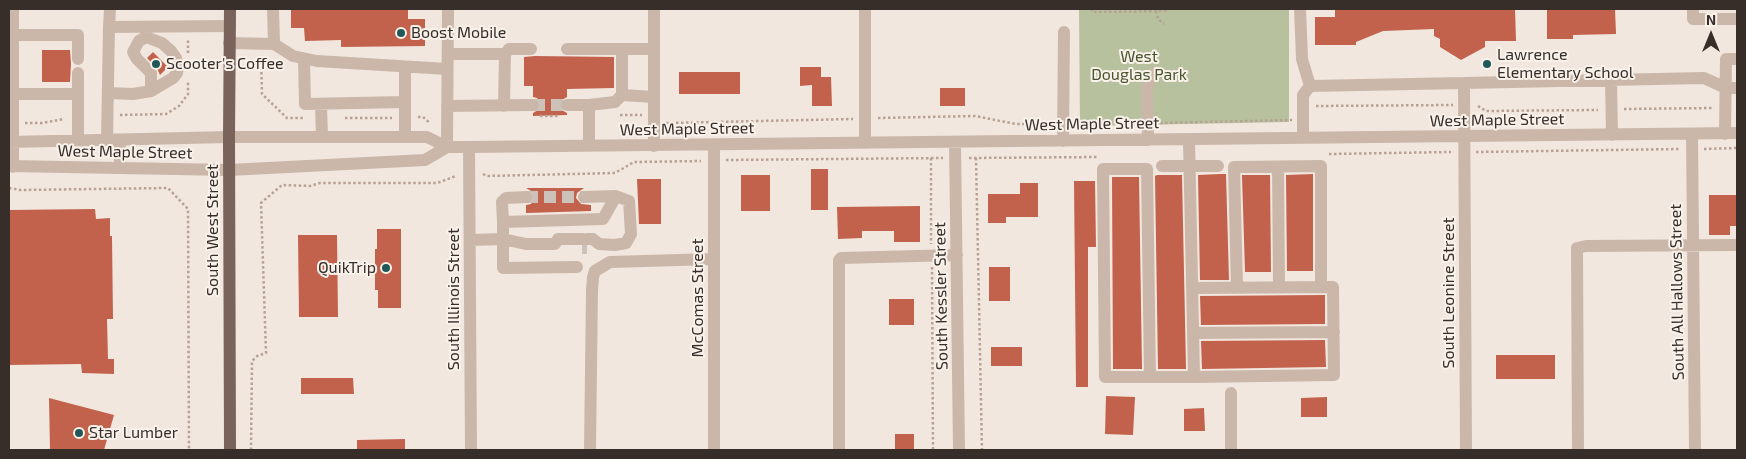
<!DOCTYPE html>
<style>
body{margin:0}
#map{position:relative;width:1746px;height:459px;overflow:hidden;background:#f2e7de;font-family:"Exo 2",sans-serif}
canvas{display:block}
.frame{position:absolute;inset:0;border:10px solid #372d29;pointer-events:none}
.north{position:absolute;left:1686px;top:10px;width:50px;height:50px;-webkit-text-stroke:4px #f9f2ea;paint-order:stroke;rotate:0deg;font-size:14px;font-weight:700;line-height:20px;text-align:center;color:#372d29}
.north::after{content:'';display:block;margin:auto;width:18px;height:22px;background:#372d29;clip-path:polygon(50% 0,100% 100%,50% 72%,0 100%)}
</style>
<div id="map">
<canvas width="1746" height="459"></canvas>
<div class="frame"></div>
<div class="north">N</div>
</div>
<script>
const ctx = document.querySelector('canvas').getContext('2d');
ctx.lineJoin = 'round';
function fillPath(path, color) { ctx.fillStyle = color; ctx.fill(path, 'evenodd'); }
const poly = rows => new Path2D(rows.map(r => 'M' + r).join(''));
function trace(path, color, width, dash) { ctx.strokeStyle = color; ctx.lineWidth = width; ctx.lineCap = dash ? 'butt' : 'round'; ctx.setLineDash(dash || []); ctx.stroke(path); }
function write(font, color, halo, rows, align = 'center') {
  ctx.font = font + ' "Exo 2",sans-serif'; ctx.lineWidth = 4; ctx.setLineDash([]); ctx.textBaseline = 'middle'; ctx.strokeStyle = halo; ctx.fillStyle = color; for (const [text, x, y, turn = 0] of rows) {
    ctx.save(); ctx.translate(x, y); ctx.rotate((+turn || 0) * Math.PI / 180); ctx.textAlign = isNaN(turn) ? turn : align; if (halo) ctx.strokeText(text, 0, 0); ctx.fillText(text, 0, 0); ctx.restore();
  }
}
fillPath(poly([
 [1079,9,1289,9,1289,122,1080,126]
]), '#b7c19e');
fillPath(poly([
 [291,9,408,9,408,19,425,19,425,46,341,47,341,40,305,41,304,28,291,28],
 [1335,9,1515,9,1516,41,1485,41,1485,47,1461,60,1440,47,1440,39,1434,36,1434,29,1383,31,1356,42,1356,45,1315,45,1315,17,1335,17],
 [1547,9,1615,9,1616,34,1573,35,1573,39,1547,39],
 [42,50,70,50,71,64,70,82,42,82],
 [153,52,168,67,160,75,157,68,147,58],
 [535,56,614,57,614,88,567,89,567,97,560,101,559,105,560,109,567,113,567,115,533,116,533,113,540,109,541,104,537,98,533,97,533,86,524,86,524,57],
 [800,67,821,67,821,77,831,77,832,106,812,106,812,85,800,86],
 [679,72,740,72,740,94,679,94],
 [940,88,965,88,965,106,940,106],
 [811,169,828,169,828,210,811,210],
 [1220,174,1226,174,1229,280,1200,280,1198,175],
 [1313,174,1313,271,1287,271,1286,175],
 [741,175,770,175,770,211,741,211],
 [1157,175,1182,175,1186,369,1158,369,1155,176],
 [1242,175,1270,175,1271,272,1245,272],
 [1112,177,1139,177,1142,369,1113,369],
 [637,179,661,179,661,224,639,224],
 [1074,181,1095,181,1096,247,1088,247,1088,387,1076,387],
 [1020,183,1038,183,1038,217,1006,217,1006,223,988,223,988,194,1020,194],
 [526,188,584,188,577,193,576,198,581,204,591,205,591,211,526,213,526,205,531,204,534,197,533,192],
 [1709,195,1737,195,1737,226,1730,226,1730,235,1709,235],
 [920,206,920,242,894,242,894,231,862,231,862,238,838,239,837,207],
 [95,209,96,219,110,218,110,236,112,236,113,319,107,319,108,359,114,359,114,374,82,373,81,364,9,365,9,210],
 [377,229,401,229,401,308,378,308,378,290,375,290,375,249,377,249],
 [298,235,337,235,338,317,299,317],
 [989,267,1010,267,1010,301,989,301],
 [1325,295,1325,324,1201,325,1200,296],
 [889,299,914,299,914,325,889,325],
 [1325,340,1326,367,1202,369,1201,341],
 [991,347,1022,347,1022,366,991,366],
 [1496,355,1555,355,1555,379,1496,379],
 [301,378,353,378,354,394,301,394],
 [1106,396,1135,397,1133,435,1105,434],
 [1327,397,1327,417,1301,417,1301,398],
 [49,398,114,415,104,450,50,450],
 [1204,408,1205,431,1184,431,1184,409],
 [895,434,914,434,914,450,895,450],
 [405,439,405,450,357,450,357,440]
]), '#c2624c');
trace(poly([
 [533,105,567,105],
 [526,197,584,197],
 [582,248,587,248]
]), '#cdc2ba', 12, [12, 6]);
trace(poly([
 [1092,9,1092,12,1167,11,1167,9],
 [1156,11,1158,19,1164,24],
 [188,53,188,39],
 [261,57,262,94,287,118,305,118],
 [1316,106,1453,105],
 [1478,106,1486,111,1598,110],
 [1624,109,1713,108],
 [120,115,166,114,179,106,188,94,188,81],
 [620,115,642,115],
 [540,116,559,116],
 [418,117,423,117,430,123],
 [345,118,392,118],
 [878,118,975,116,1016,124,1052,124],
 [25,123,42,123,64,119],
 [666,123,853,119],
 [1160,123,1292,120],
 [1075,124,1134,123],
 [1704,149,1737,148],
 [1476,152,1681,149],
 [1329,154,1451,152],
 [931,158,931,244],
 [969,158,1098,157],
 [976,158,982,450],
 [726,160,943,158],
 [483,174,487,176,615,173,634,162,701,161],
 [9,188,20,190,168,188,188,209,189,450],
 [932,267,933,450],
 [251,450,252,361,257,356,266,353,261,203,282,185,310,186,320,183,437,183,456,176]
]), '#b6a194', 2.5, [2.5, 2.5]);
trace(poly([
 [654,9,654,146],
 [1300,9,1302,59,1310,86],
 [1693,9,1693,19,1737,19],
 [109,27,110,9],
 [13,35,78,35,78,59],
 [229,43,274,44,273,9],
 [274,44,293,56,317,61,447,69],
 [567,49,622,49,622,95,615,102,589,105,567,105],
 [622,49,654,49],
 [448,54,505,54,504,106],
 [505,54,509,49,531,49],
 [304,59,305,104,405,102],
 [405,67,405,137],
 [78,73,78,140],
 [1611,80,1612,135],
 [1464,83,1704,78,1726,88,1737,88],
 [108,93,133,94,151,91,173,78,177,73,178,67,176,58,171,51,162,43,146,37,139,41,133,52,137,59,151,73,151,91],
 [13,94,78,94],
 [622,95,654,97],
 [321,104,322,137],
 [589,105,589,146],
 [447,106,533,105],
 [1692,134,1695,450],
 [1725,134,1726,59,1737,59],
 [1303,138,1303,95,1310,86,1464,83,1466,450],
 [107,140,109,27,230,26],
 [120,140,120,168],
 [1148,140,1147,89,1149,82,1155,72],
 [1189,140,1194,377,1334,375,1333,287,1192,288],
 [1063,141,1064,32],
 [9,142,229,137,427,137,447,147,469,147,1737,133],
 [955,142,959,450],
 [865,143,865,9],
 [714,145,714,450],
 [447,147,448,9],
 [469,147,471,450],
 [9,166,229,170,425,160,447,147],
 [1162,166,1218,166],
 [13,167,13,9],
 [1278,167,1279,287],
 [584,197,616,196,629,201,631,234,626,243,615,245,599,244,593,239,587,239],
 [503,222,502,202,506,198,526,197],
 [470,240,503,239,526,244,555,244,558,239,583,239],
 [577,267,503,268,503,222,603,219,616,196],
 [1237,288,1234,167,1321,166,1321,287],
 [1193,333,1334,332],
 [1150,377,1147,169,1103,169,1105,377,1194,377],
 [590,450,592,290,593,277,595,271,610,262,714,259],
 [839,450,839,260,841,258,957,255],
 [1231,450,1231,393],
 [1578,450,1577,248,1586,246,1737,245]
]), '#cab7aa', 12);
trace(poly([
 [230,9,229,137,230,450]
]), '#79635b', 12);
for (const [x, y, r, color] of [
 [401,33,5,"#205758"],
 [156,64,5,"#205758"],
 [1487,64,5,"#205758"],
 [386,268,5,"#205758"],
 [79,433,5,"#205758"]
]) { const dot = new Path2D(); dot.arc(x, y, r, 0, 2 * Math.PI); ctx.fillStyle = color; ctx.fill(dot); trace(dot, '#f9f2ea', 2); }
write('16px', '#372d29', '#f9f2ea', [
 ["Boost Mobile",411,33],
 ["Lawrence",1497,55],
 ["Elementary School",1497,73],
 ["Scooter's Coffee",166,64],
 ["QuikTrip",376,268,"right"],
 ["Star Lumber",89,433]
], 'left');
write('16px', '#49552e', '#f9f2ea', [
 ["West",1139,57],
 ["Douglas Park",1139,75]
]);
write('16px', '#372d29', '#f9f2ea', [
 ["West Maple Street",1497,120,-1],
 ["West Maple Street",1092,124,-1],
 ["West Maple Street",687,129,-1],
 ["West Maple Street",125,152,1],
 ["South West Street",213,230,-90],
 ["South All Hallows Street",1677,292,-91],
 ["South Leonine Street",1449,293,-90],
 ["South Kessler Street",941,296,-91],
 ["McComas Street",698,298,-90],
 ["South Illinois Street",454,299,-90]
]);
</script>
